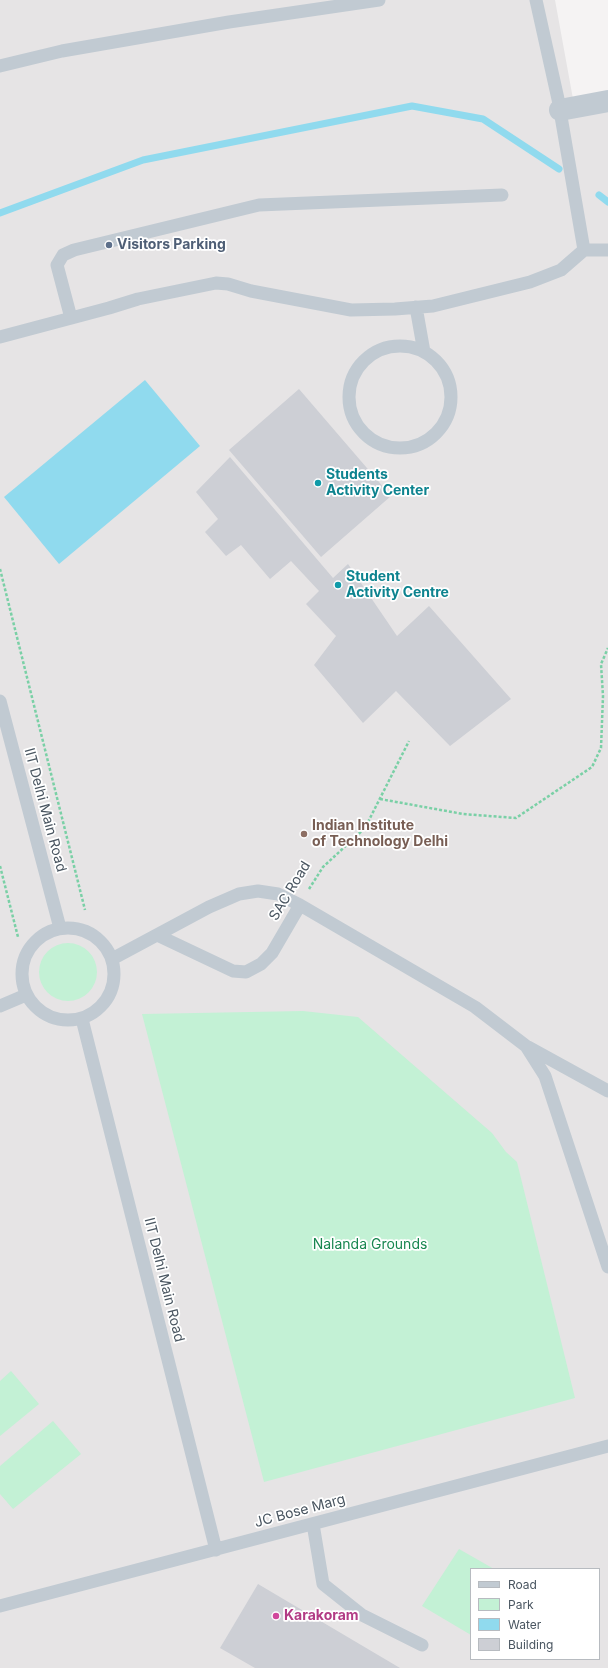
<!DOCTYPE html>
<style>
body{margin:0}
#map{position:relative;width:608px;height:1668px;overflow:hidden;background:#f5f3f3;font-family:Inter,sans-serif}
canvas{display:block}
.legend{position:absolute;left:470px;top:1568px;width:130px;height:92px;box-sizing:border-box;background:#fff;border:1px solid #b7bbc0;margin:0;padding:5px 7px;list-style:none;font-size:12px;color:#4a5661}
.legend li{display:flex;align-items:center;gap:8px;height:20px}
.legend b{width:20px;border:1px solid #b7bbc0}
</style>
<div id="map">
<canvas width="608" height="1668"></canvas>
<ul class="legend">
<li><b style="height:5px;background:#c1cad2"></b>Road</li>
<li><b style="height:11px;background:#c3f1d5"></b>Park</li>
<li><b style="height:11px;background:#90daee"></b>Water</li>
<li><b style="height:11px;background:#cdcfd5"></b>Building</li>
</ul>
</div>
<script>
const ctx = document.querySelector('canvas').getContext('2d');
ctx.lineJoin = 'round';
function fillPath(path, color) { ctx.fillStyle = color; ctx.fill(path, 'evenodd'); }
const poly = rows => new Path2D(rows.map(r => 'M' + r).join(''));
function trace(path, color, width, dash) { ctx.strokeStyle = color; ctx.lineWidth = width; ctx.lineCap = dash ? 'butt' : 'round'; ctx.setLineDash(dash || []); ctx.stroke(path); }
function write(font, color, halo, rows, align = 'center') {
  ctx.font = font + ' Inter,sans-serif'; ctx.lineWidth = 3.5; ctx.setLineDash([]); ctx.textBaseline = 'middle'; ctx.strokeStyle = halo; ctx.fillStyle = color; for (const [text, x, y, turn = 0] of rows) {
    ctx.save(); ctx.translate(x, y); ctx.rotate((+turn || 0) * Math.PI / 180); ctx.textAlign = isNaN(turn) ? turn : align; if (halo) ctx.strokeText(text, 0, 0); ctx.fillText(text, 0, 0); ctx.restore();
  }
}
fillPath(poly([
 [0,0,555,0,573,99,608,91,608,1668,0,1668],
 [471,1569,599,1569,599,1659,471,1659]
]), '#e6e4e5');
fillPath(poly([
 '39 972a29 29 0 1 1 58 0a29 29 0 1 1-58 0Z',
 [303,1011,358,1017,492,1133,506,1152,517,1162,575,1398,264,1482,142,1014],
 [11,1371,39,1404,0,1436,0,1381],
 [53,1421,81,1454,13,1509,0,1494,0,1466],
 [459,1549,494,1569,471,1569,471,1635,422,1606]
]), '#c3f1d5');
fillPath(poly([
 [145,380,200,446,59,564,4,497]
]), '#90daee');
trace(poly([
 [599,195,608,202],
 [0,213,143,160,412,106,483,119,559,169]
]), '#90daee', 7);
fillPath(poly([
 [299,389,391,496,321,557,229,450],
 [230,457,333,578,348,564,397,636,429,606,511,699,450,746,396,691,363,723,314,665,336,636,306,604,319,591,291,561,270,579,241,545,226,556,205,532,218,519,196,492],
 [258,1584,400,1668,255,1668,220,1648]
]), '#cdcfd5');
trace(poly([
 [0,569,85,910],
 [380,799,463,814,516,818,592,767,601,748,603,696,601,664,608,648],
 [0,866,18,937],
 [309,889,323,867,365,828,409,741]
]), '#7ad0a6', 2.5, [3, 2]);
trace(poly([
 [536,0,558,99,584,250],
 [0,66,62,51,229,22,379,0],
 [416,307,424,352],
 [71,318,57,265,63,255,74,250,259,205,502,195],
 [0,337,109,308,138,299,216,283,228,284,251,291,351,310,395,309,433,306,530,282,561,270,584,250,608,250],
 '349 397a51 51 0 1 1 102 0a51 51 0 1 1-102 0Z',
 [0,701,60,928],
 '22 974a46 46 0 1 1 92 0a46 46 0 1 1-92 0Z',
 [157,935,233,971,246,972,261,964,272,953,300,905],
 [112,959,209,907,239,894,258,891,278,894,300,905,475,1007,526,1046,545,1076,608,1267],
 [0,1006,26,995],
 [82,1019,216,1550],
 [528,1047,608,1091],
 [313,1524,323,1584,362,1615,422,1645],
 [0,1606,608,1446]
]), '#c1cad2', 13);
trace(poly([
 [560,110,608,101]
]), '#c1cad2', 22);
for (const [x, y, r, color] of [
 [109,245,4,"#5c6f8a"],
 [318,483,4,"#0f9aa8"],
 [338,585,4,"#0f9aa8"],
 [304,834,4,"#8d6e63"],
 [276,1616,4,"#d1479c"]
]) { const dot = new Path2D(); dot.arc(x, y, r, 0, 2 * Math.PI); ctx.fillStyle = color; ctx.fill(dot); trace(dot, '#fff', 1.5); }
write('bold 14px', '#4e5e75', '#fff', [
 ["Visitors Parking",117,245]
], 'left');
write('bold 14px', '#0d838f', '#fff', [
 ["Students",326,475],
 ["Activity Center",326,491],
 ["Student",346,577],
 ["Activity Centre",346,593]
], 'left');
write('14px', '#4a5661', '#fff', [
 ["IIT Delhi Main Road",45,810,75],
 ["SAC Road",290,891,-59],
 ["IIT Delhi Main Road",164,1280,76],
 ["JC Bose Marg",300,1511,-15]
]);
write('bold 14px', '#785e54', '#fff', [
 ["Indian Institute",312,826],
 ["of Technology Delhi",312,842]
], 'left');
write('14px', '#17864f', '#fff', [
 ["Nalanda Grounds",370,1245]
]);
write('bold 14px', '#b23c85', '#fff', [
 ["Karakoram",284,1616]
], 'left');
</script>
